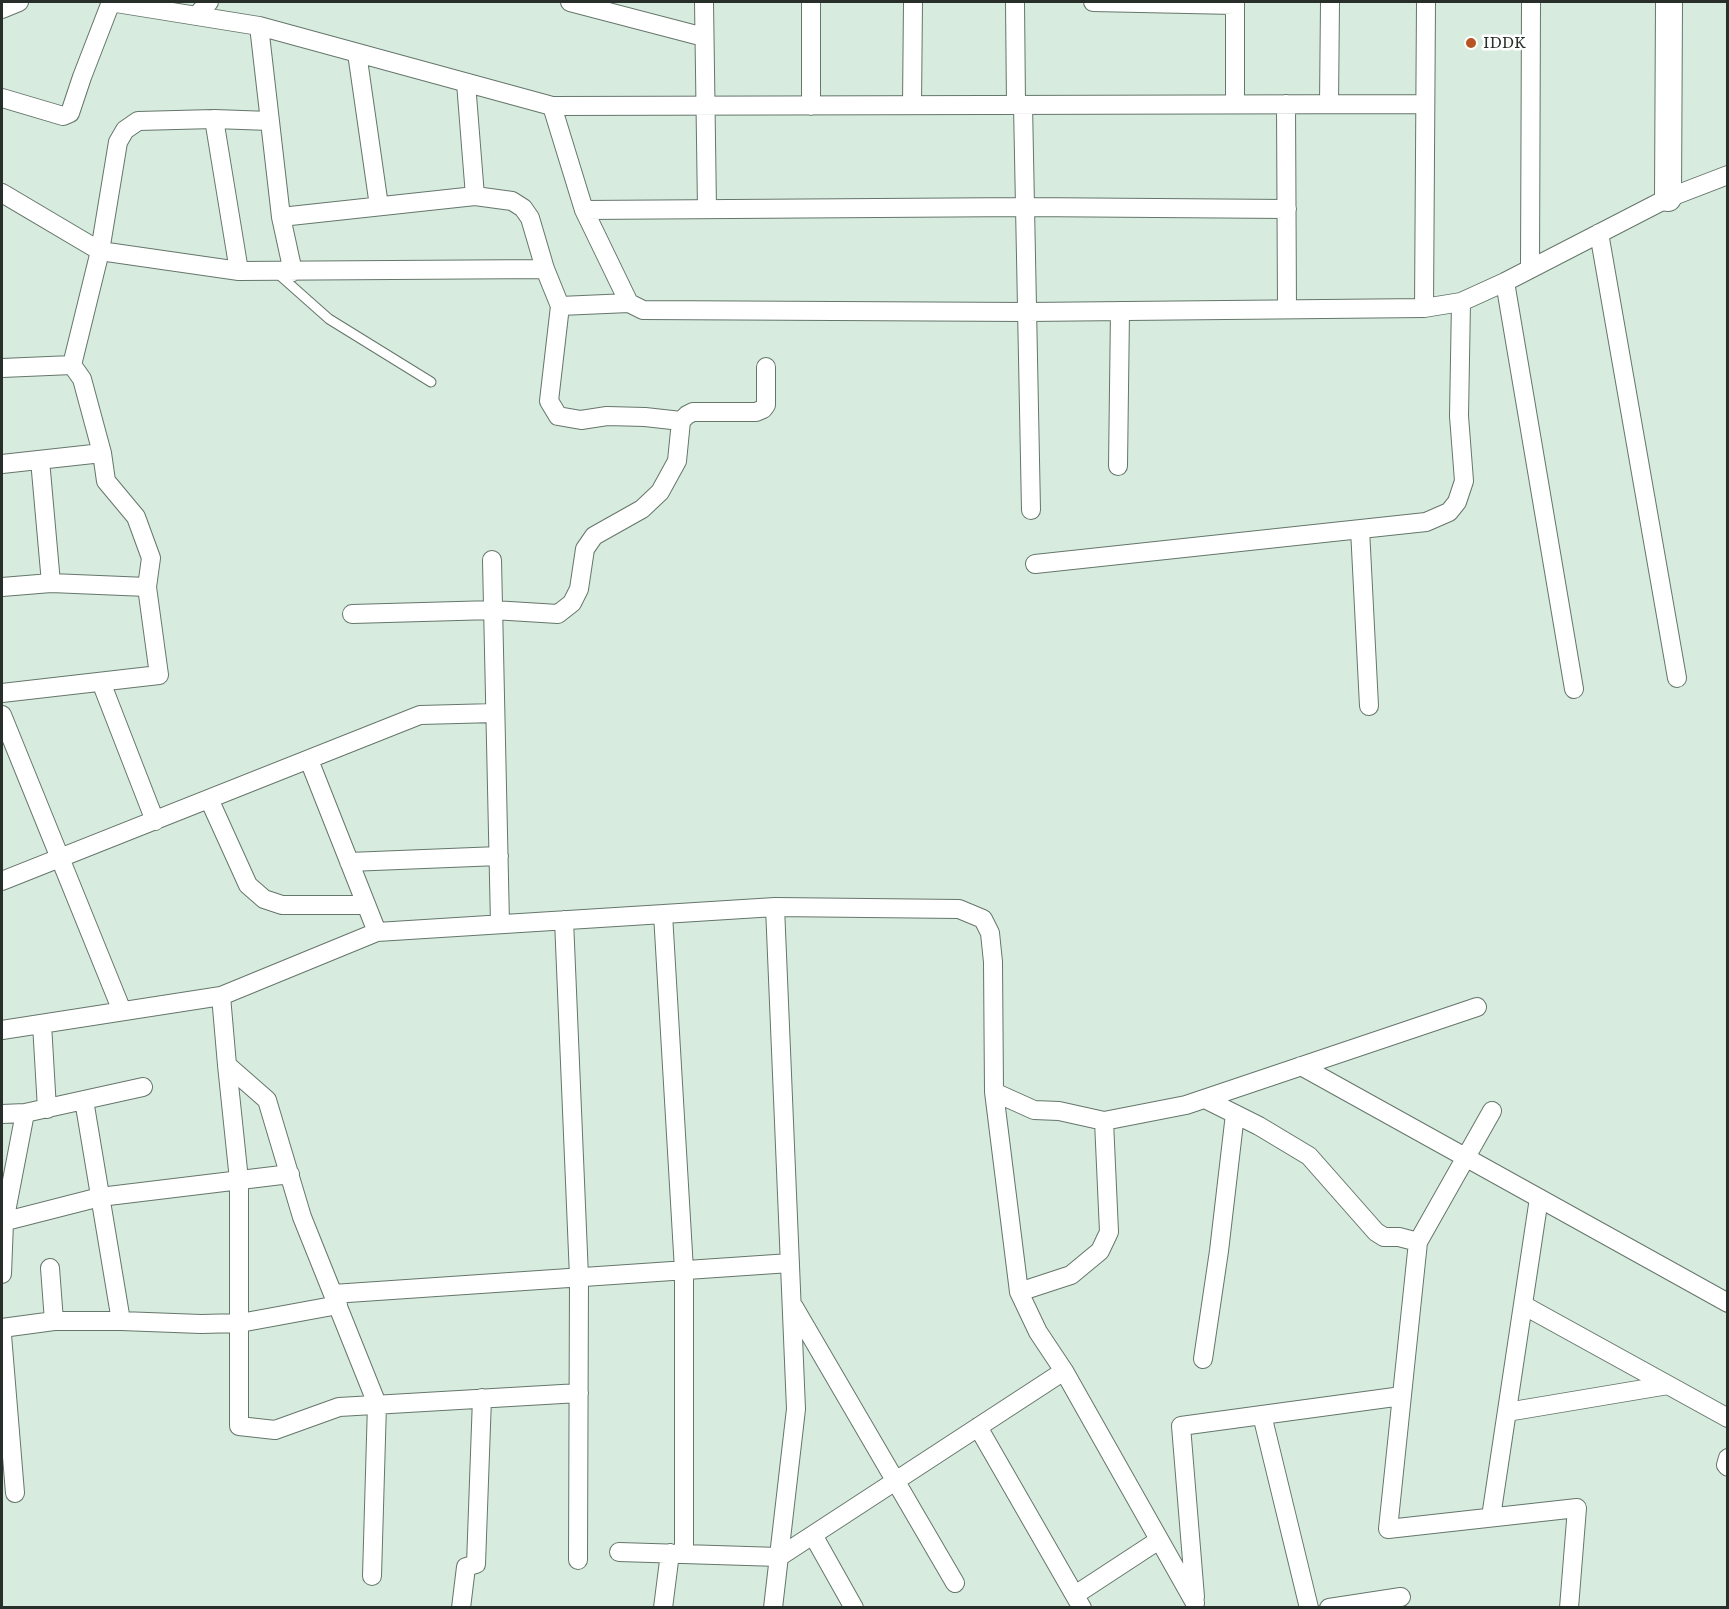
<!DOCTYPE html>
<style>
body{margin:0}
#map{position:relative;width:1729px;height:1609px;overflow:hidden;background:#d7ebde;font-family:Literata,serif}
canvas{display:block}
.frame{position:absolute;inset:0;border:3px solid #282f2a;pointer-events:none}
</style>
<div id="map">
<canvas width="1729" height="1609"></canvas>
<div class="frame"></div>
</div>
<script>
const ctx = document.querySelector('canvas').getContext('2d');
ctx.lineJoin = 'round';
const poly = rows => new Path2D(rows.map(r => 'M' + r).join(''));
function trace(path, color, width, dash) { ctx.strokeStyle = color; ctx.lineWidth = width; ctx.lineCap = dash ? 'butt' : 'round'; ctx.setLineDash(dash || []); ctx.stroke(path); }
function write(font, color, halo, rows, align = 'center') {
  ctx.font = font + ' Literata,serif'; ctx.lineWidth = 5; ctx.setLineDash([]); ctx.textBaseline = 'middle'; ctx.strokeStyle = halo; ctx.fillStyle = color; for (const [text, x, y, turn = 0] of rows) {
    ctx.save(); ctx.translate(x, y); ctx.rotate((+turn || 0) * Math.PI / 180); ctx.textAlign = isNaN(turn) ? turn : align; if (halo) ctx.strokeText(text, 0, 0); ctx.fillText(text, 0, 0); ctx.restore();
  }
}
const lane = poly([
 [276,272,329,319,431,382]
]);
const street = poly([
 [110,2,259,26,552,106,1425,104],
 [570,2,704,37],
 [704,2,707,209],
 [811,2,811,106],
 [1015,2,1016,105],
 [1093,2,1235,5],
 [1235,2,1235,104],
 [2,9,19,2],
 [196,16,209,2],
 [259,26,281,217,293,272],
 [357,53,379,206],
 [466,83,475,196],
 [2,98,63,116,70,113,82,77,111,2],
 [1286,104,1287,309],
 [1329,104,1330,2],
 [912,105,913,2],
 [1023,105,1031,510],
 [552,106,584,210,629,303,643,310,1027,312,1424,308,1461,302,1505,282,1668,198,1728,175],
 [214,119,239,271],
 [2,193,100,251,239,271,545,269],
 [584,210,1025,207,1287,209],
 [281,217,475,196,512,201,523,208,530,218,545,269,560,306,549,401,558,416,581,420,607,416,645,417,681,421],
 [1599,233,1677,678],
 [1530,269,1531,2],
 [1505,282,1574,689],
 [560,306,629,303],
 [1424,308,1426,2],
 [72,365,100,251,118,142,125,130,138,121,214,119,270,121],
 [2,368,72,365,82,379,102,453,106,481,136,517,151,558,147,587],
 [40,460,51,583],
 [2,464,102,453],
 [1118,466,1120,311],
 [1360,529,1369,706],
 [492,560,500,924],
 [1035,564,1426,522,1449,512,1457,502,1464,481,1459,416,1461,302],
 [2,587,51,583,147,587,159,675,2,693],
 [352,614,493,610,558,614,572,603,579,589,585,549,594,536,642,509,660,492,677,461,681,421,687,415,693,412,756,412,763,409,766,405,766,367],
 [101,682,155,821],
 [2,715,122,1011],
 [309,760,377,932],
 [209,799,248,885,264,899,282,905,366,905],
 [349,862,499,856],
 [2,881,420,715,495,713],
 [663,914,684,1270,684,1554],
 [564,920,579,1277,578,1560],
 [221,996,227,1065,267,1100,302,1217,377,1404,372,1576],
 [42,1024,47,1109],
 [2,1030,221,996,377,932,775,907,959,909,983,919,990,933,993,962,994,1092,1019,1292,1038,1332,1064,1371,1195,1603],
 [227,1065,239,1180,239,1426,275,1430,339,1407,579,1393],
 [1301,1066,1728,1303],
 [994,1092,1034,1110,1059,1111,1104,1121,1186,1105,1477,1007],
 [1205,1099,1259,1126,1309,1156,1376,1232,1384,1237,1399,1237,1418,1242],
 [84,1100,121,1321],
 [1492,1111,1418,1242,1388,1529,1577,1508,1569,1608],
 [2,1114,25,1113,143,1087],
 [2,1222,100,1197,290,1174],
 [50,1268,54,1321],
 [2,1274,4,1222,25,1113],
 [1019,1292,1071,1275,1100,1251,1109,1232,1104,1121],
 [333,1294,790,1263],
 [1523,1305,1728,1418],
 [794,1307,955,1583],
 [2,1328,54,1321,121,1321,201,1324,240,1323,338,1305],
 [2,1335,15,1493],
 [1203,1359,1219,1251,1235,1114],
 [1507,1412,1668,1385],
 [1262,1415,1309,1608],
 [978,1427,1082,1608],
 [1728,1458,1726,1465,1728,1467],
 [1491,1517,1539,1198],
 [813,1535,854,1608],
 [619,1552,779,1557,1064,1371],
 [1075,1595,1159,1540],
 [1195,1597,1181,1426,1402,1396],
 [461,1608,466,1567,476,1564,482,1398],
 [663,1608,670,1553],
 [773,1608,796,1409,775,907],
 [1329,1608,1401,1597]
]);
const secondary = poly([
 [1668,198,1669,2]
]);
trace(lane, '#65766b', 11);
trace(street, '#65766b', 20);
trace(secondary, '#65766b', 28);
trace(lane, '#fff', 9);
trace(street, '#fff', 18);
trace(secondary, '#fff', 26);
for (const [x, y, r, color] of [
 [1471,43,6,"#b85423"]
]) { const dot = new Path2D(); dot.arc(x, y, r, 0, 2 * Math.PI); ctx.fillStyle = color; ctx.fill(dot); trace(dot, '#fff', 2); }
write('16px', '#282f2a', '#fff', [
 ["IDDK",1483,43]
], 'left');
</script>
